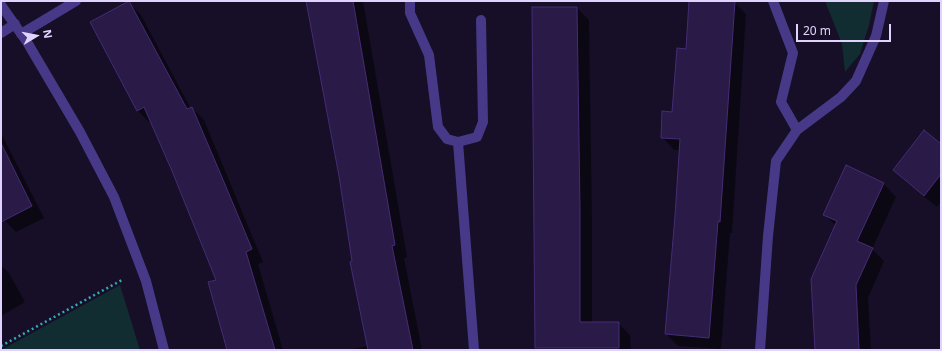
<!DOCTYPE html>
<style>
body{margin:0}
#map{position:relative;width:942px;height:351px;overflow:hidden;background:#160f27;font-family:"Noto Sans",sans-serif}
canvas{display:block}
.frame{position:absolute;inset:0;border:2px solid #e0d4ff;pointer-events:none}
.north{position:absolute;left:16px;top:16px;width:40px;height:40px;-webkit-text-stroke:3px #160f27;paint-order:stroke;rotate:80deg;font-size:11px;font-weight:700;line-height:16px;text-align:center;color:#e0d4ff}
.north::after{content:'';display:block;margin:auto;width:14px;height:18px;background:#e0d4ff;clip-path:polygon(50% 0,100% 100%,50% 72%,0 100%)}
.scale{position:absolute;left:796px;top:24px;width:95px;height:18px;box-sizing:border-box;border:2px solid #e0d4ff;border-top:0;padding-left:5px;font-size:12px;line-height:14px;white-space:nowrap;color:#e0d4ff;-webkit-text-stroke:3px #160f27;paint-order:stroke}
</style>
<div id="map">
<canvas width="942" height="351"></canvas>
<div class="frame"></div>
<div class="north">N</div>
<div class="scale">20 m</div>
</div>
<script>
const ctx = document.querySelector('canvas').getContext('2d');
ctx.lineJoin = 'round';
function fillPath(path, color) { ctx.fillStyle = color; ctx.fill(path, 'evenodd'); }
const poly = rows => new Path2D(rows.map(r => 'M' + r).join(''));
function trace(path, color, width, dash) { ctx.strokeStyle = color; ctx.lineWidth = width; ctx.lineCap = dash ? 'butt' : 'round'; ctx.setLineDash(dash || []); ctx.stroke(path); }
fillPath(poly([
 [825,1,874,1,869,25,860,54,845,72,842,44],
 [120,285,140,350,1,350]
]), '#112d31');
fillPath(poly([
 [307,1,363,1,407,257,404,258,422,350,348,350,368,346,353,262,340,176],
 [690,1,734,2,746,14,732,233,730,233,721,349,678,346,666,334,676,216,680,150,674,150,662,137,673,113,687,50],
 [129,3,141,15,191,109,192,108,204,120,263,262,258,264,283,350,228,350,218,281,151,122,150,123,138,111,91,23],
 [533,8,577,8,589,20,592,222,592,323,618,323,630,335,631,350,538,350,536,348],
 [1,133,44,218,16,232,4,220,1,214],
 [941,145,941,202,937,207,906,182,894,170],
 [847,167,884,184,896,197,872,249,884,261,868,298,871,350,816,350,836,226,824,214],
 [1,265,9,273,25,302,1,316]
]), '#0007');
const building = poly([
 [129,1,187,109,192,107,221,175,252,249,246,252,275,350,227,350,208,282,216,280,172,171,144,107,137,111,90,22,129,1],
 [306,1,353,1,395,245,392,246,413,350,368,350,350,262,352,261,339,176,306,1],
 [689,1,735,1,720,222,718,221,709,338,665,334,675,216,680,139,661,138,662,111,672,112,677,48,686,49,689,1],
 [532,7,577,7,580,209,580,322,619,322,619,348,535,348,532,7],
 [924,130,941,144,941,174,924,196,893,170,924,130],
 [1,143,32,206,1,222,1,143],
 [846,165,884,183,857,241,873,248,856,285,859,350,815,350,811,279,837,221,823,215,846,165]
]);
fillPath(building, '#2a1a48');
trace(building, '#452c75', 1);
trace(poly([
 [1,346,122,280]
]), '#2cafbb', 2.5, [2, 3]);
trace(poly([
 [410,1,410,13,429,55,438,127,447,139,458,142,477,137,483,122,481,20],
 [773,1,793,53,781,102,797,130],
 [1,5,27,42,80,132,114,197,146,281,164,350],
 [1,33,15,24],
 [21,34,76,1],
 [458,142,474,350],
 [760,350,768,236,776,161,797,130,841,97,856,81,876,36,884,1]
]), '#473987', 10);
</script>
